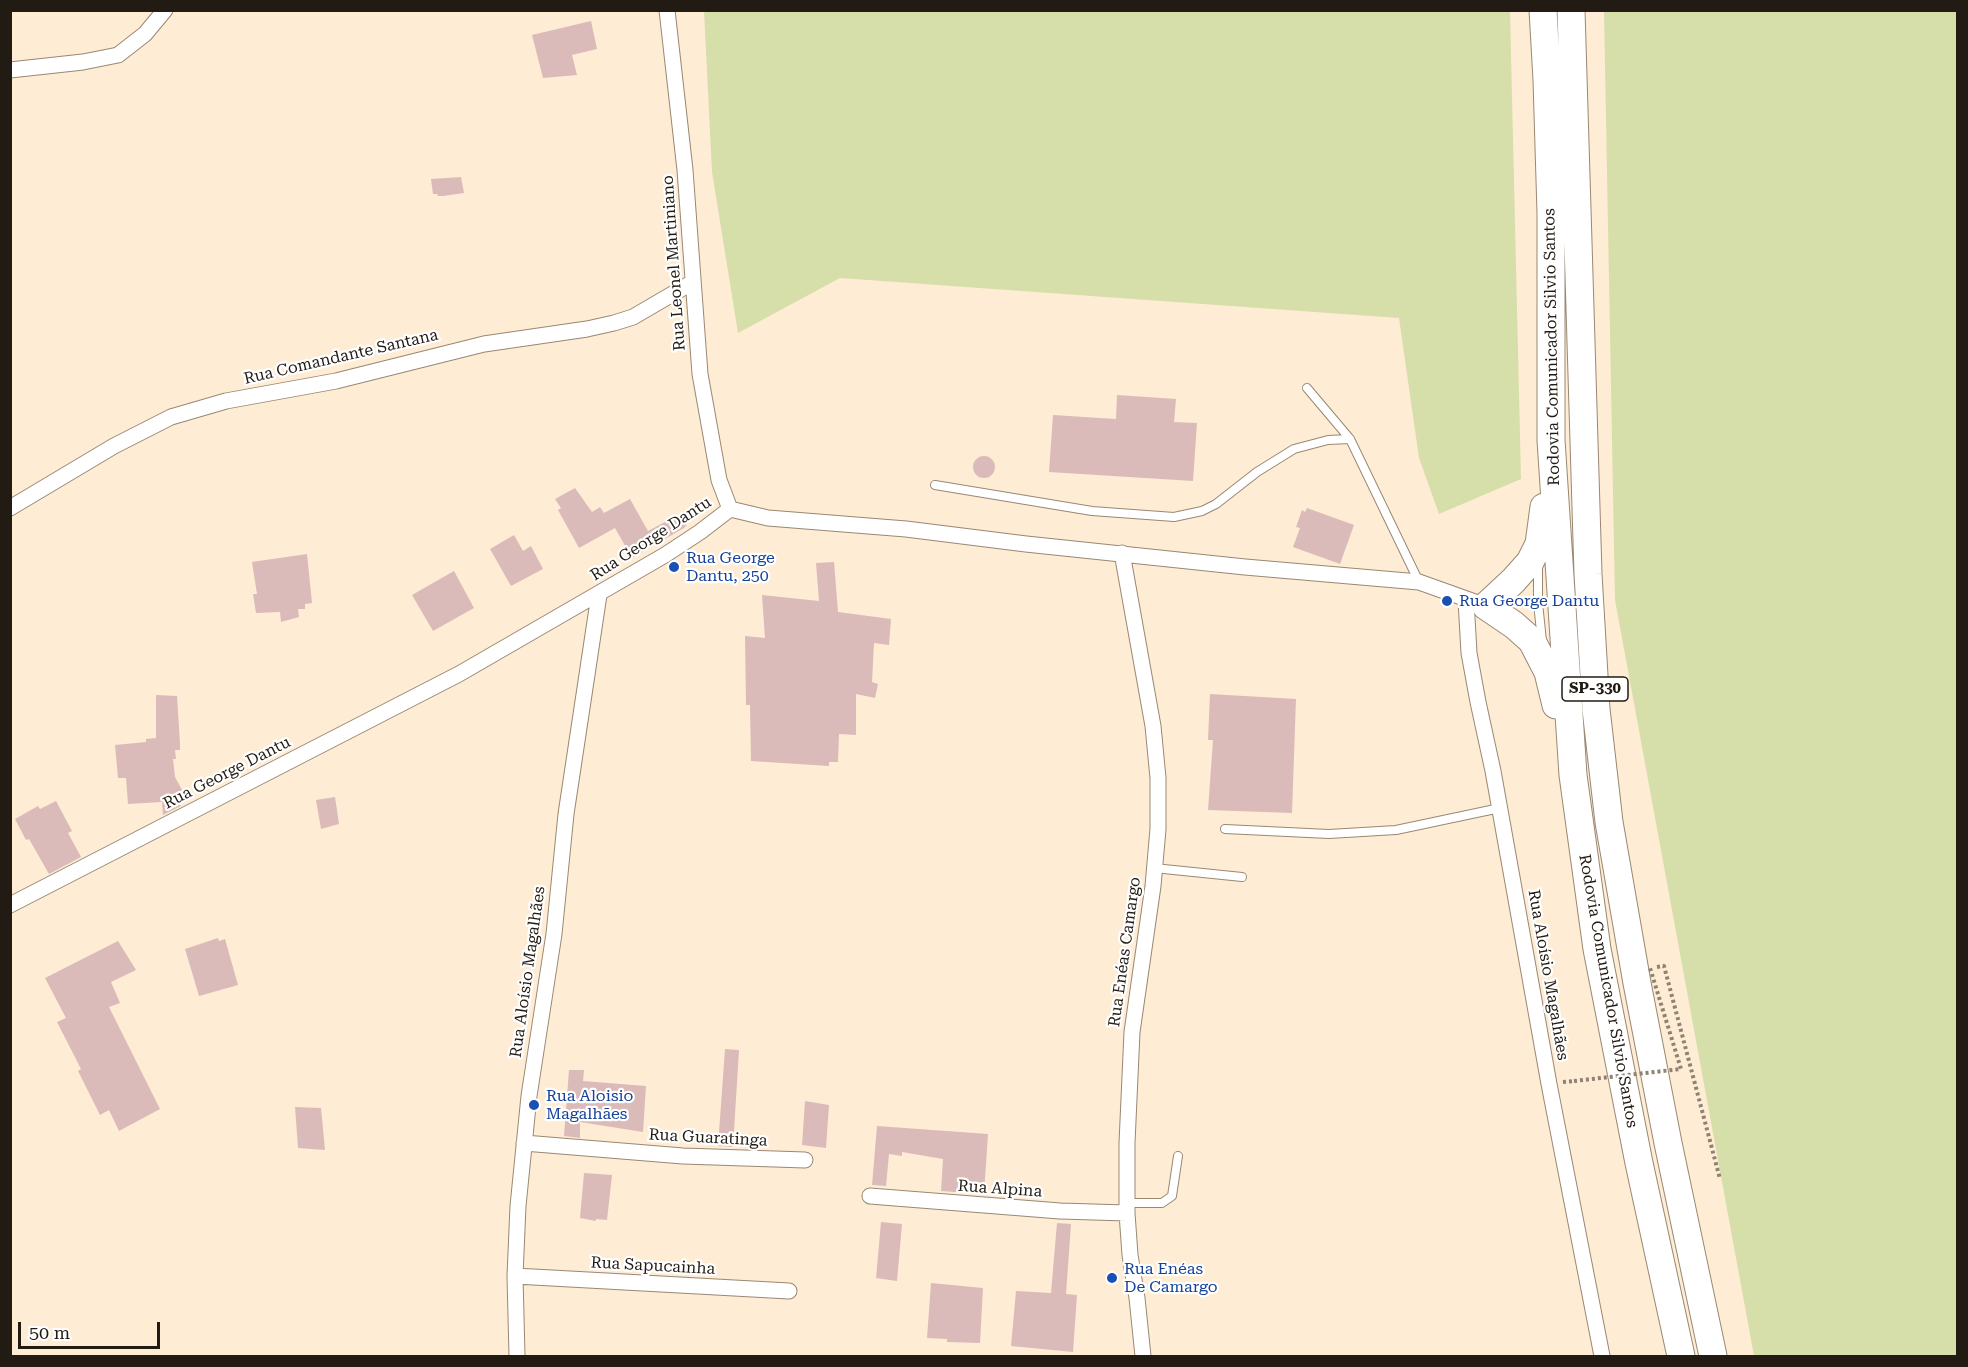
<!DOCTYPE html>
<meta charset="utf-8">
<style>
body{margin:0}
#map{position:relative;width:1968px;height:1367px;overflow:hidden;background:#feecd4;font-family:"Roboto Serif",serif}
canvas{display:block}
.frame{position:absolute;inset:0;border:12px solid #221b13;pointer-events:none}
.scale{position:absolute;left:18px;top:1322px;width:142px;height:27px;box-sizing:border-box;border:3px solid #221b13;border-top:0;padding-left:8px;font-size:18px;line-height:21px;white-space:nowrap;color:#221b13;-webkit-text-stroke:4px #fff;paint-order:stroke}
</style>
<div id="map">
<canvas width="1968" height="1367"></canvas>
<div class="frame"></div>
<div class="scale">50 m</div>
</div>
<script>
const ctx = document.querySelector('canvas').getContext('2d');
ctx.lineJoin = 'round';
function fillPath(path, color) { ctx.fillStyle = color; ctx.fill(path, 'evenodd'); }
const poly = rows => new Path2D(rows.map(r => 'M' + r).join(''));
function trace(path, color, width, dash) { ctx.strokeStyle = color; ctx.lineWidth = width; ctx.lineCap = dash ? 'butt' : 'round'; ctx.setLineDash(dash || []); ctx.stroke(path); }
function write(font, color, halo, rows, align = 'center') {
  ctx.font = font + ' "Roboto Serif",serif'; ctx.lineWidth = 4.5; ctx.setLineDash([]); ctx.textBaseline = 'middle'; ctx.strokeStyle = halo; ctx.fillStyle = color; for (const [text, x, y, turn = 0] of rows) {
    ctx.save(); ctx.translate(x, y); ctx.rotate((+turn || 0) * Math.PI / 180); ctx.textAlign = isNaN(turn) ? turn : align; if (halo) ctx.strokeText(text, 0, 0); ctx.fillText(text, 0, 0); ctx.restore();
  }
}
fillPath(poly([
 [704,11,1510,11,1521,479,1439,514,1419,458,1399,318,840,278,738,333,712,172],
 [1604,11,1957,11,1957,1356,1754,1356,1615,600]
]), '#d6dfa9');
fillPath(poly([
 [591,21,597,49,572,55,577,75,543,78,532,35],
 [461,177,464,193,443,196,438,196,437,194,433,194,431,179],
 [1117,395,1176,399,1174,422,1197,423,1193,481,1049,472,1053,415,1116,419],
 '973 467a11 11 0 1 1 22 0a11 11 0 1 1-22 0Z',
 [575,488,592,512,600,507,604,513,630,499,648,531,678,515,694,515,684,528,677,532,632,558,615,528,579,548,558,510,561,508,555,499],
 [1307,508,1354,525,1340,564,1293,547,1300,528,1296,527,1302,510,1305,512],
 [514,535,523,551,531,546,543,569,511,586,490,549],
 [307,554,312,603,305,604,305,609,298,609,299,617,281,622,280,612,256,613,253,594,257,594,252,562],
 [834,562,838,612,891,619,889,645,874,643,872,682,878,684,875,698,856,694,856,735,839,734,838,762,829,762,829,766,751,761,750,705,746,705,745,636,765,638,762,595,819,601,816,563],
 [454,571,474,608,433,631,412,595],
 [1210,694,1296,699,1292,813,1208,810,1213,740,1208,740],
 [156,695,177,696,180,744,180,750,175,750,176,759,173,759,175,777,187,799,179,803,181,806,163,815,162,802,128,804,126,778,118,778,115,745,146,742,146,739,156,738],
 [335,797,339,824,321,829,316,800],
 [56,801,72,831,68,833,81,857,49,874,29,839,26,840,15,819,38,806,40,809],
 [218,938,219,941,225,939,238,985,199,996,185,949],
 [118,941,136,970,111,982,120,1003,109,1007,160,1109,119,1131,109,1110,100,1115,78,1071,81,1069,57,1022,66,1018,45,978],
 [725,1049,739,1050,733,1147,718,1146],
 [569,1070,584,1070,583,1081,646,1086,643,1132,580,1122,580,1138,564,1136],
 [805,1101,829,1105,826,1148,802,1145],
 [295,1107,321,1108,325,1150,298,1148],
 [877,1126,988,1134,984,1194,941,1191,943,1159,902,1152,902,1156,889,1154,886,1186,872,1185],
 [584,1173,612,1175,607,1220,596,1219,596,1221,580,1218],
 [881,1222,902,1224,897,1281,876,1278],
 [1057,1223,1071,1224,1066,1294,1077,1295,1073,1352,1011,1346,1016,1291,1051,1293],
 [931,1283,983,1288,980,1343,947,1342,947,1339,927,1338]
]), '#dbbbb9');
const service = poly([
 [1307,388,1350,439,1419,582],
 [935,485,1092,511,1174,517,1202,511,1216,504,1257,472,1294,449,1328,440,1350,439],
 [1538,566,1538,603,1542,641],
 [1225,829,1329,834,1396,830,1500,808],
 [1154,868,1242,877],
 [1127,1203,1162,1203,1172,1196,1178,1156]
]);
const minor = poly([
 [667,10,685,170,700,374,719,480,730,509],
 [10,70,83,62,118,55,145,34,165,10],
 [10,508,114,446,171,417,226,401,336,381,484,344,587,329,614,323,633,317,693,282],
 [730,509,768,518,906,529,1026,544,1245,567,1419,582,1475,602],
 [1122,553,1153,726,1158,778,1158,829,1153,886,1132,1032,1127,1143,1127,1213,1130,1255,1137,1298,1143,1356],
 [1466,600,1469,653,1478,702,1493,771,1549,1084,1602,1356],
 [10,905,459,674,665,555,700,532,730,509],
 [524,1143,683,1156,805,1160],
 [870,1196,1060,1211,1127,1213],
 [515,1276,789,1291],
 [517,1356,515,1276,518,1206,529,1096,554,934,566,814,599,595]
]);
const motorway = poly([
 [1543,10,1547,80,1551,213,1551,440,1573,775,1597,949,1639,1163,1681,1356],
 [1571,10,1588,574,1596,709,1609,822,1637,983,1668,1143,1713,1356],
 [1544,507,1539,544,1530,562,1513,581,1486,606,1514,625,1532,641,1548,672,1556,705]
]);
trace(service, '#998873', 10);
trace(minor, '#998873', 17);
trace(motorway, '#998873', 29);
trace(poly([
 [1657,967,1664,966,1720,1179],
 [1563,1082,1574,1081]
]), '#8f8272', 4, [3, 3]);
trace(service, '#fff', 8);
trace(minor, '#fff', 15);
trace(motorway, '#fff', 27);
trace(poly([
 [1574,1081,1681,1069,1650,968]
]), '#8f8272', 4, [3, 3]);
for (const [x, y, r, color] of [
 [674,567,6,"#1a4fb4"],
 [1447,601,6,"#1a4fb4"],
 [534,1105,6,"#1a4fb4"],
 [1112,1278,6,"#1a4fb4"]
]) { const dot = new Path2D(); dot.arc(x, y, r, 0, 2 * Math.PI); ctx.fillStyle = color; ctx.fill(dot); trace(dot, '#fff', 2); }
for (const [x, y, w] of [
 [1595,689,66]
]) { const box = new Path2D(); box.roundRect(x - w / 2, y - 12, w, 24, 4.5); ctx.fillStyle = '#fff'; ctx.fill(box); trace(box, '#221b13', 1.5); }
write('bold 15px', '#221b13', null, [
 ["SP-330",1595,689]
]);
write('16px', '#221b13', '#fff', [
 ["Rua Leonel Martiniano",674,263,-94],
 ["Rodovia Comunicador Silvio Santos",1552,347,-91],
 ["Rua Comandante Santana",341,357,-13],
 ["Rua George Dantu",651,539,-33],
 ["Rua George Dantu",227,773,-27],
 ["Rua Enéas Camargo",1125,952,-82],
 ["Rua Aloísio Magalhães",528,972,-82],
 ["Rua Aloísio Magalhães",1548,975,80],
 ["Rodovia Comunicador Silvio Santos",1608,991,80],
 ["Rua Guaratinga",708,1138,3],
 ["Rua Alpina",1000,1189,4],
 ["Rua Sapucainha",653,1266,3]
]);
write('16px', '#164399', '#fff', [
 ["Rua George",686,558],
 ["Dantu, 250",686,576],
 ["Rua George Dantu",1459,601],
 ["Rua Aloisio",546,1096],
 ["Magalhães",546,1114],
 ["Rua Enéas",1124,1269],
 ["De Camargo",1124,1287]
], 'left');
</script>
